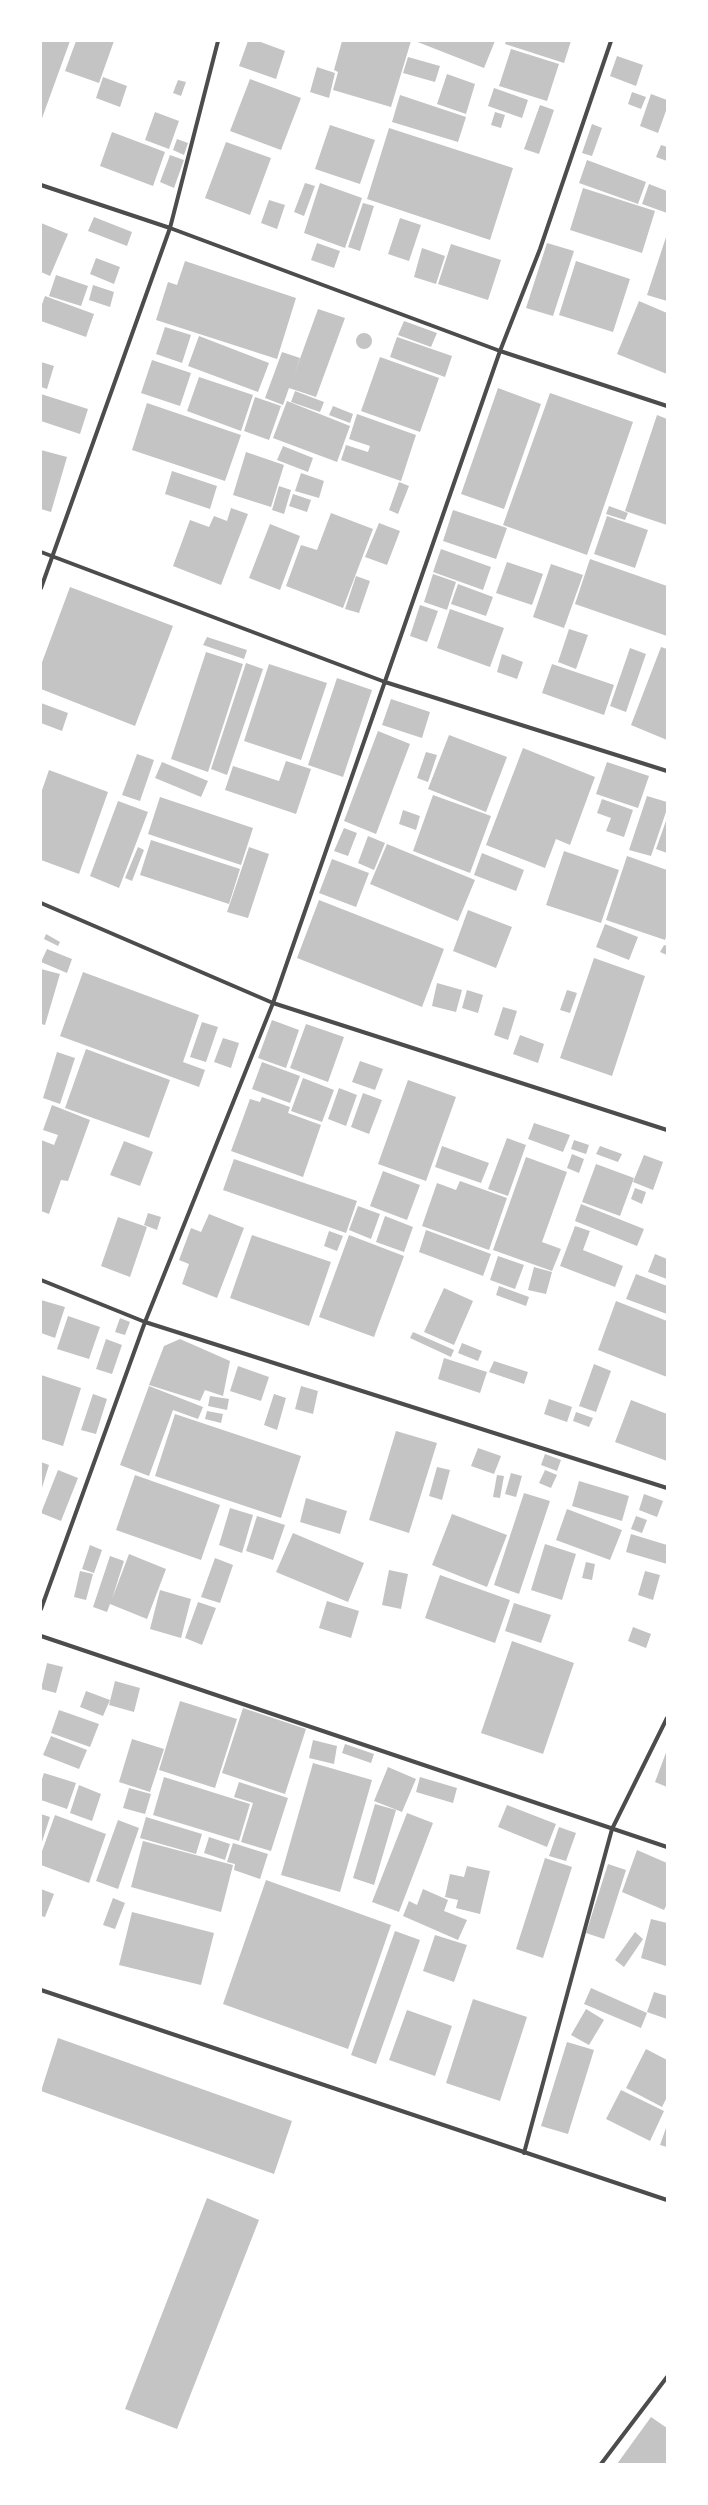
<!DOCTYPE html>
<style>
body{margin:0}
#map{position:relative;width:708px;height:2505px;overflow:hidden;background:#fff;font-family:Lato,sans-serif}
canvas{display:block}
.frame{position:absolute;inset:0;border:42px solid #fff;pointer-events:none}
</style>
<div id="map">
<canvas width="708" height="2505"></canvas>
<div class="frame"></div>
</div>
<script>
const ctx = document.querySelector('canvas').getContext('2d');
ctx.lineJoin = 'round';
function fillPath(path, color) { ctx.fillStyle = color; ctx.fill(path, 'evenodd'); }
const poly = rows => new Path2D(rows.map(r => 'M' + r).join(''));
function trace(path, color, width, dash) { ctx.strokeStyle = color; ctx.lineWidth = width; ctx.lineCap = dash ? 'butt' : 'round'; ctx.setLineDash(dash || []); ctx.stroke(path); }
fillPath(poly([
 [41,41,70,41,41,121],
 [76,41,114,41,99,83,65,71],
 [248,41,258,41,285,51,276,79,239,66],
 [342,41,411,41,391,107,333,90,338,72,334,70],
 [415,41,495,41,484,68],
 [506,41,571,41,564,63,505,44],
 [511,49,559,64,547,101,499,86],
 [617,56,643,65,636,86,610,76],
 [408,57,440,66,435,82,403,73],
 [317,67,335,73,329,98,310,92],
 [447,74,475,84,466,114,437,104],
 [103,77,127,86,120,107,96,98],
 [250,79,301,98,281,150,230,131],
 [178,80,186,82,181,96,173,93],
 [494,88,528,100,522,118,488,106],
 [632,92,646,97,641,109,628,104],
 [651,94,667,100,667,108,658,133,640,126],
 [400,95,466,117,458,142,392,122],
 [540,105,554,110,539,154,524,149],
 [155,112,179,121,169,149,145,140],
 [495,112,505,115,501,128,491,125],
 [592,124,602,128,592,156,582,153],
 [330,125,375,140,360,184,315,169],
 [389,128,513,168,490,240,367,199],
 [112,132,165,152,153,186,100,166],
 [177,139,188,143,184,155,173,150],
 [226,142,271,158,250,215,205,198],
 [661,145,667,147,667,161,656,157],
 [170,155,184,160,174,188,160,182],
 [587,160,646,182,638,204,579,183],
 [305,183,315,186,304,216,294,212],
 [320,183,362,198,345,248,304,233],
 [649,184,667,191,667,213,642,204],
 [583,188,655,211,642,253,570,230],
 [269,200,285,205,277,229,261,223],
 [363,203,374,206,360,251,348,247],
 [94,217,132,232,127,246,88,231],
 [400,218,421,225,409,261,388,254],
 [41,223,68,234,50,276,41,272],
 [667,234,667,301,647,295],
 [317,243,340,251,334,268,311,260],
 [547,243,574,251,553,316,526,308],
 [451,244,501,260,488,300,438,284],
 [422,248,445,256,436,284,414,277],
 [96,258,120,267,114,284,90,274],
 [185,261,296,298,277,359,156,320,168,282,177,285],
 [576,261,630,279,613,332,559,315],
 [56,275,88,286,81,306,49,296],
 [93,285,114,292,110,307,89,300],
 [45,296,94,314,86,337,41,321,41,307],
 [639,301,667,313,667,374,617,354],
 [318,309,345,318,316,397,289,388,283,405,265,398,282,352,300,358,293,378],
 [404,321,437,333,431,347,398,335],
 [165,327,191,335,182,363,156,354],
 '356 341a8 8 0 1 1 16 0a8 8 0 1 1-16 0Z',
 [199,336,269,363,258,392,188,366],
 [397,337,452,356,445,377,390,357],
 [380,357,439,378,420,432,361,411],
 [152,360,191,373,180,406,141,393],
 [41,362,54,366,47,389,41,387],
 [199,377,253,395,241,431,187,411],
 [498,388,541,404,504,509,461,494],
 [295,391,324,402,320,412,291,402],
 [550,393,633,422,587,555,503,525],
 [41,394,88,409,80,434,41,421],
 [255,397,281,406,269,440,244,431],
 [287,401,350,426,337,462,273,438],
 [147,403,241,435,225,481,132,450],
 [333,406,353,414,350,423,329,415],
 [357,414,416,435,401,481,341,460,346,445,368,452,370,446,349,439],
 [657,415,667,419,667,525,625,511],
 [283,446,313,458,308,472,277,460],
 [41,450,67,457,51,512,41,509],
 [246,452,284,465,271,507,233,495],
 [172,471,217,486,210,509,165,494],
 [301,473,324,481,319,498,295,491],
 [399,482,409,486,398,514,389,510],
 [279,486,291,490,284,514,272,510],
 [293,494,311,500,307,512,289,506],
 [609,506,628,513,625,520,606,514],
 [231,508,248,514,221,585,173,566,190,520,209,527,214,516,227,521],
 [453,510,507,528,496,559,443,541],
 [331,513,373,529,343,608,286,586,301,545,317,550],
 [607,516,648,530,635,568,594,554],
 [379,523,400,531,387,565,365,557],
 [270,524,300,536,280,590,249,578],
 [441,549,491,567,483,590,433,572],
 [590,559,667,586,667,636,575,604],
 [507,562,543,574,532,605,496,593],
 [551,564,583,575,564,628,533,617],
 [433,574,456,582,447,610,424,602],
 [356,576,370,581,359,613,345,609],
 [458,584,493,597,486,616,451,604],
 [70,587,173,626,135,726,41,689,41,665],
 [420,605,438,611,427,642,410,636],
 [450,609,504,628,490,667,437,648],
 [569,629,588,635,576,669,558,662],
 [207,637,247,650,244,659,203,645],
 [661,647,667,649,667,740,631,725],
 [630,648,646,654,626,712,610,706],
 [206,652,243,664,208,772,171,759],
 [502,654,523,662,517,679,497,672],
 [246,663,263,669,227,775,211,769],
 [269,664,327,683,301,760,244,741],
 [552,664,614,685,604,715,542,693],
 [337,678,372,690,343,777,308,765],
 [391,699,430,712,422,738,382,725],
 [41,703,68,713,62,731,41,723],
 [378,731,410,744,376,834,344,821],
 [449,735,507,757,486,812,428,789],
 [523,748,595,777,570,845,556,839,545,868,486,845],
 [426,752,437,755,428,782,417,778],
 [137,754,154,760,140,801,122,795],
 [286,761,311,769,296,814,225,790,233,766,279,781],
 [162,762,208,781,201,797,155,778],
 [607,762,649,776,638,808,596,794],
 [49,770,108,792,79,874,41,860,41,793],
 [433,795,491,816,470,873,413,851],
 [647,796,667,802,667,809,651,856,629,850],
 [160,797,253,828,241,865,148,834],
 [602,799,633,810,624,837,606,831,611,818,597,813],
 [118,801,148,812,119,888,90,876],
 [403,810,420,816,416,830,399,824],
 [667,818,667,853,656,849],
 [344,828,357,833,348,856,334,851],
 [368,836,385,843,374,870,358,863],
 [151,840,240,869,229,904,140,875],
 [387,844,475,880,458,921,370,884],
 [138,847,144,850,132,881,125,878],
 [249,847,269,854,248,918,227,912],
 [564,851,619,870,601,923,546,905],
 [482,853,524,870,516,891,474,875],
 [627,856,667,870,667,934,665,940,606,920],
 [332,859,369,873,356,907,319,893],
 [319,900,444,949,422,1007,297,958],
 [468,910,512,927,496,968,453,951],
 [605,924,638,937,629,960,596,947],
 [46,934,60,942,58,946,44,939],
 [664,945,667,946,667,955,660,952],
 [47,949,72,959,67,973,41,962],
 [594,958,645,976,612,1076,560,1058],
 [41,969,60,974,45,1025,41,1024],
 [83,972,199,1015,183,1062,205,1070,199,1087,60,1036],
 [437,983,462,990,456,1012,432,1006],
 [467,990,483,995,478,1013,462,1008],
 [567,990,577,993,570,1013,560,1010],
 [503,1007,517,1011,508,1040,494,1035],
 [272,1020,299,1030,286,1068,258,1058],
 [202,1022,218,1027,206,1062,190,1057],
 [306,1024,344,1037,328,1082,290,1068],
 [520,1035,544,1044,538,1063,513,1054],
 [223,1038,239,1043,231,1068,214,1062],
 [86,1049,170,1080,149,1138,65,1108],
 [57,1052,75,1058,60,1104,43,1098],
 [360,1061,383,1069,375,1090,352,1082],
 [262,1062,300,1076,290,1103,252,1089],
 [303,1078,334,1090,322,1122,291,1111],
 [408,1080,456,1097,426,1181,378,1164],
 [339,1088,357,1095,346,1126,328,1119],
 [363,1093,382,1100,369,1134,351,1127],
 [262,1097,290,1107,288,1113,321,1125,303,1177,231,1151,250,1099,260,1102],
 [52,1105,90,1120,68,1181,61,1180,49,1214,41,1211,41,1140,54,1145,58,1135,43,1130],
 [534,1123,570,1135,563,1152,528,1139],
 [507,1138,526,1145,508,1196,488,1189],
 [574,1140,589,1145,586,1154,571,1149],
 [124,1141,153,1152,140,1186,110,1175],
 [442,1146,489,1163,481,1183,435,1167],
 [600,1146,622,1154,618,1162,596,1154],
 [572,1154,584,1159,579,1173,567,1168],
 [644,1155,663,1162,653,1190,633,1182],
 [526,1157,567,1172,542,1242,561,1249,552,1271,493,1250],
 [234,1159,357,1201,346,1233,223,1190],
 [596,1164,634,1178,620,1216,582,1202],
 [383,1171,420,1185,407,1220,370,1206],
 [460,1181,507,1198,489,1250,422,1226,437,1183,456,1190],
 [635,1188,646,1192,642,1204,631,1199],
 [581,1204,644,1229,637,1246,575,1221],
 [358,1206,380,1214,371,1239,349,1230],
 [148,1213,161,1217,157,1230,144,1225],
 [209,1214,244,1228,217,1298,182,1284,189,1264,179,1260,191,1228,201,1232],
 [385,1216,413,1227,404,1252,376,1242],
 [118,1217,147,1227,130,1277,101,1266],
 [575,1226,590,1231,583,1250,623,1266,615,1287,560,1266],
 [426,1230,491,1254,483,1276,419,1252],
 [329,1231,343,1236,337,1251,324,1246],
 [252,1235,331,1262,309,1326,230,1298],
 [349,1235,404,1256,374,1337,319,1317],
 [655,1254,667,1259,667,1279,648,1272],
 [498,1256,524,1265,515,1289,490,1280],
 [534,1267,552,1272,546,1294,528,1290],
 [636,1274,667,1286,667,1314,626,1299],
 [499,1286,529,1297,526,1306,496,1295],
 [444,1288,473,1301,454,1345,424,1332],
 [41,1300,65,1307,55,1338,41,1333],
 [616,1301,667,1321,667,1377,598,1350],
 [68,1316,100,1327,89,1359,57,1349],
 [120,1318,130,1322,125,1335,115,1332],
 [413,1332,454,1350,451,1357,410,1338],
 [106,1339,122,1345,112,1374,96,1369],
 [180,1339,230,1361,223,1396,205,1390,200,1401,149,1385,164,1346],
 [462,1343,482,1351,478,1361,458,1353],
 [444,1358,487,1372,480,1393,438,1379],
 [494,1361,528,1372,524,1384,489,1372],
 [594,1364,611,1371,596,1412,579,1406],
 [238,1366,269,1377,261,1401,230,1391],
 [41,1375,81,1388,63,1446,41,1439],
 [149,1386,203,1407,198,1419,173,1410,149,1476,120,1465],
 [301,1386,318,1391,313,1414,295,1409],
 [93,1394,107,1399,96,1434,81,1430],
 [274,1394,286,1398,277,1430,264,1425],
 [210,1396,229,1399,227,1410,208,1406],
 [549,1399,572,1407,567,1422,544,1414],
 [631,1400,667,1414,667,1461,615,1442],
 [207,1411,223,1414,221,1423,205,1419],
 [576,1412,593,1418,589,1427,573,1421],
 [175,1414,301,1456,281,1518,155,1476],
 [396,1431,437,1443,409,1533,369,1520],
 [478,1448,501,1456,494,1474,471,1466],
 [545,1454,561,1460,557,1471,541,1465],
 [41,1462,49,1465,41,1491],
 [437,1467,450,1470,442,1500,429,1496],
 [58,1470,78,1478,61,1521,41,1513],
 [545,1470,557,1475,551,1488,539,1483],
 [511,1473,522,1476,516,1497,505,1494],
 [135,1475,220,1505,201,1560,116,1530],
 [497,1475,504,1476,500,1498,493,1497],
 [579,1481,629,1496,622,1521,572,1506],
 [524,1493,550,1501,519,1594,494,1585],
 [644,1494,663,1501,657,1517,639,1510],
 [306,1498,347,1511,340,1534,300,1522],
 [230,1508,253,1515,242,1553,219,1545],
 [567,1509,622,1530,610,1560,556,1540],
 [452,1514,507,1535,487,1587,432,1565],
 [257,1516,285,1525,273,1560,246,1551],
 [636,1516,647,1520,642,1533,631,1529],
 [293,1533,364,1563,348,1602,276,1572],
 [631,1534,667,1545,667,1564,626,1552],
 [545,1544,576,1554,562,1600,531,1590],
 [90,1545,102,1550,94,1573,82,1569],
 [129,1554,166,1569,147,1619,110,1604,107,1612,93,1607,110,1556,124,1561,112,1599],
 [215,1558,233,1565,220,1603,201,1597],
 [586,1562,595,1564,592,1580,582,1578],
 [389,1570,408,1574,401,1609,382,1605],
 [80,1571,93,1574,86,1600,74,1597],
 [645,1571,660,1575,653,1600,638,1595],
 [440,1575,510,1600,495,1643,425,1618],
 [160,1590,191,1599,181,1638,150,1629],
 [327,1601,359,1611,351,1638,319,1628],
 [198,1602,216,1608,202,1645,185,1638],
 [514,1603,551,1615,541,1643,505,1631],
 [633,1627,651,1634,646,1648,628,1641],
 [512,1641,574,1663,543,1754,481,1733],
 [47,1663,63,1667,56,1693,41,1689],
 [115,1681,140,1688,134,1712,109,1705],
 [86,1691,110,1700,103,1716,80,1707],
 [180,1701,237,1719,215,1788,159,1770],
 [243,1708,306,1729,285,1794,222,1773],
 [59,1710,99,1724,90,1747,51,1733],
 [51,1736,87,1750,79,1769,43,1755],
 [132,1739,164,1749,150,1792,119,1782],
 [313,1740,337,1746,334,1764,309,1758],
 [345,1744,374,1754,371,1763,342,1753],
 [667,1750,667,1787,655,1782],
 [313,1763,372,1780,340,1892,281,1875],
 [388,1767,416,1779,402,1812,374,1801],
 [44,1773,76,1783,67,1809,41,1800,41,1782],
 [164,1777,250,1804,239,1841,153,1815],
 [420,1777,457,1788,453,1803,416,1792],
 [239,1782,288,1798,271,1851,241,1842,253,1803,234,1797],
 [79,1785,101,1794,92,1821,70,1813],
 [129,1788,151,1794,145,1814,123,1808],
 [375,1804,396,1810,374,1885,353,1878],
 [507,1805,556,1824,547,1847,498,1827],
 [407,1813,433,1823,399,1912,372,1902],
 [41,1814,50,1817,41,1845],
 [55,1815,106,1834,89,1883,41,1865,41,1854],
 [146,1817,202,1834,196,1854,140,1838],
 [118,1820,139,1828,118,1889,96,1881],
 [559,1827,576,1833,566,1861,549,1856],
 [209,1837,230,1844,225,1860,204,1853],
 [143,1841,233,1865,221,1912,131,1887],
 [233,1843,268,1854,260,1879,234,1870,235,1864,227,1862],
 [637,1850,667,1863,667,1904,664,1910,622,1892],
 [545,1858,572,1867,543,1958,516,1949],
 [608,1864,626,1870,604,1939,586,1933],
 [467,1866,490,1871,480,1914,456,1908,458,1900,445,1897,450,1874,464,1877],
 [266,1880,391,1925,348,2049,223,2004],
 [41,1889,54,1894,45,1917,41,1916],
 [423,1889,448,1900,444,1911,467,1920,458,1940,403,1916,409,1901,417,1905],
 [113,1898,125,1903,115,1929,103,1925],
 [132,1912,214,1933,201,1985,119,1965],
 [651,1919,667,1923,666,1966,641,1958],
 [395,1931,420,1940,376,2064,351,2055],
 [635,1932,643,1939,624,1967,615,1960],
 [435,1935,467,1945,454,1982,423,1971],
 [591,1988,647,2013,641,2028,584,2004],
 [654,1992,667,1996,667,2019,647,2012],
 [473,1999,527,2017,500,2101,446,2083],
 [586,2009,604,2020,589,2045,571,2035],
 [407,2010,452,2026,435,2076,389,2060],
 [58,2038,292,2121,274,2174,41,2091],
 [567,2042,594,2050,568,2134,541,2126],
 [646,2049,667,2060,667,2097,662,2107,626,2088],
 [621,2090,664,2111,650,2141,606,2119],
 [667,2125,667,2147,660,2145],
 [207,2198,259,2220,177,2429,125,2409],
 [651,2417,667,2428,667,2464,617,2464]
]), '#c4c4c4');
trace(poly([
 [41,185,170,228,500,351,667,406],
 [41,552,385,682,667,771],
 [41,588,170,228,218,41],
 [41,903,273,1003,667,1130],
 [41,1280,145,1322,667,1488],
 [41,1609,145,1322,273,1003,500,351,540,249,611,41],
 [41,1636,667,1847],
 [41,1990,667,2200],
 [524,2153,612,1829,667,1718],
 [601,2464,667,2377]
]), '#4c4c4c', 4);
</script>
